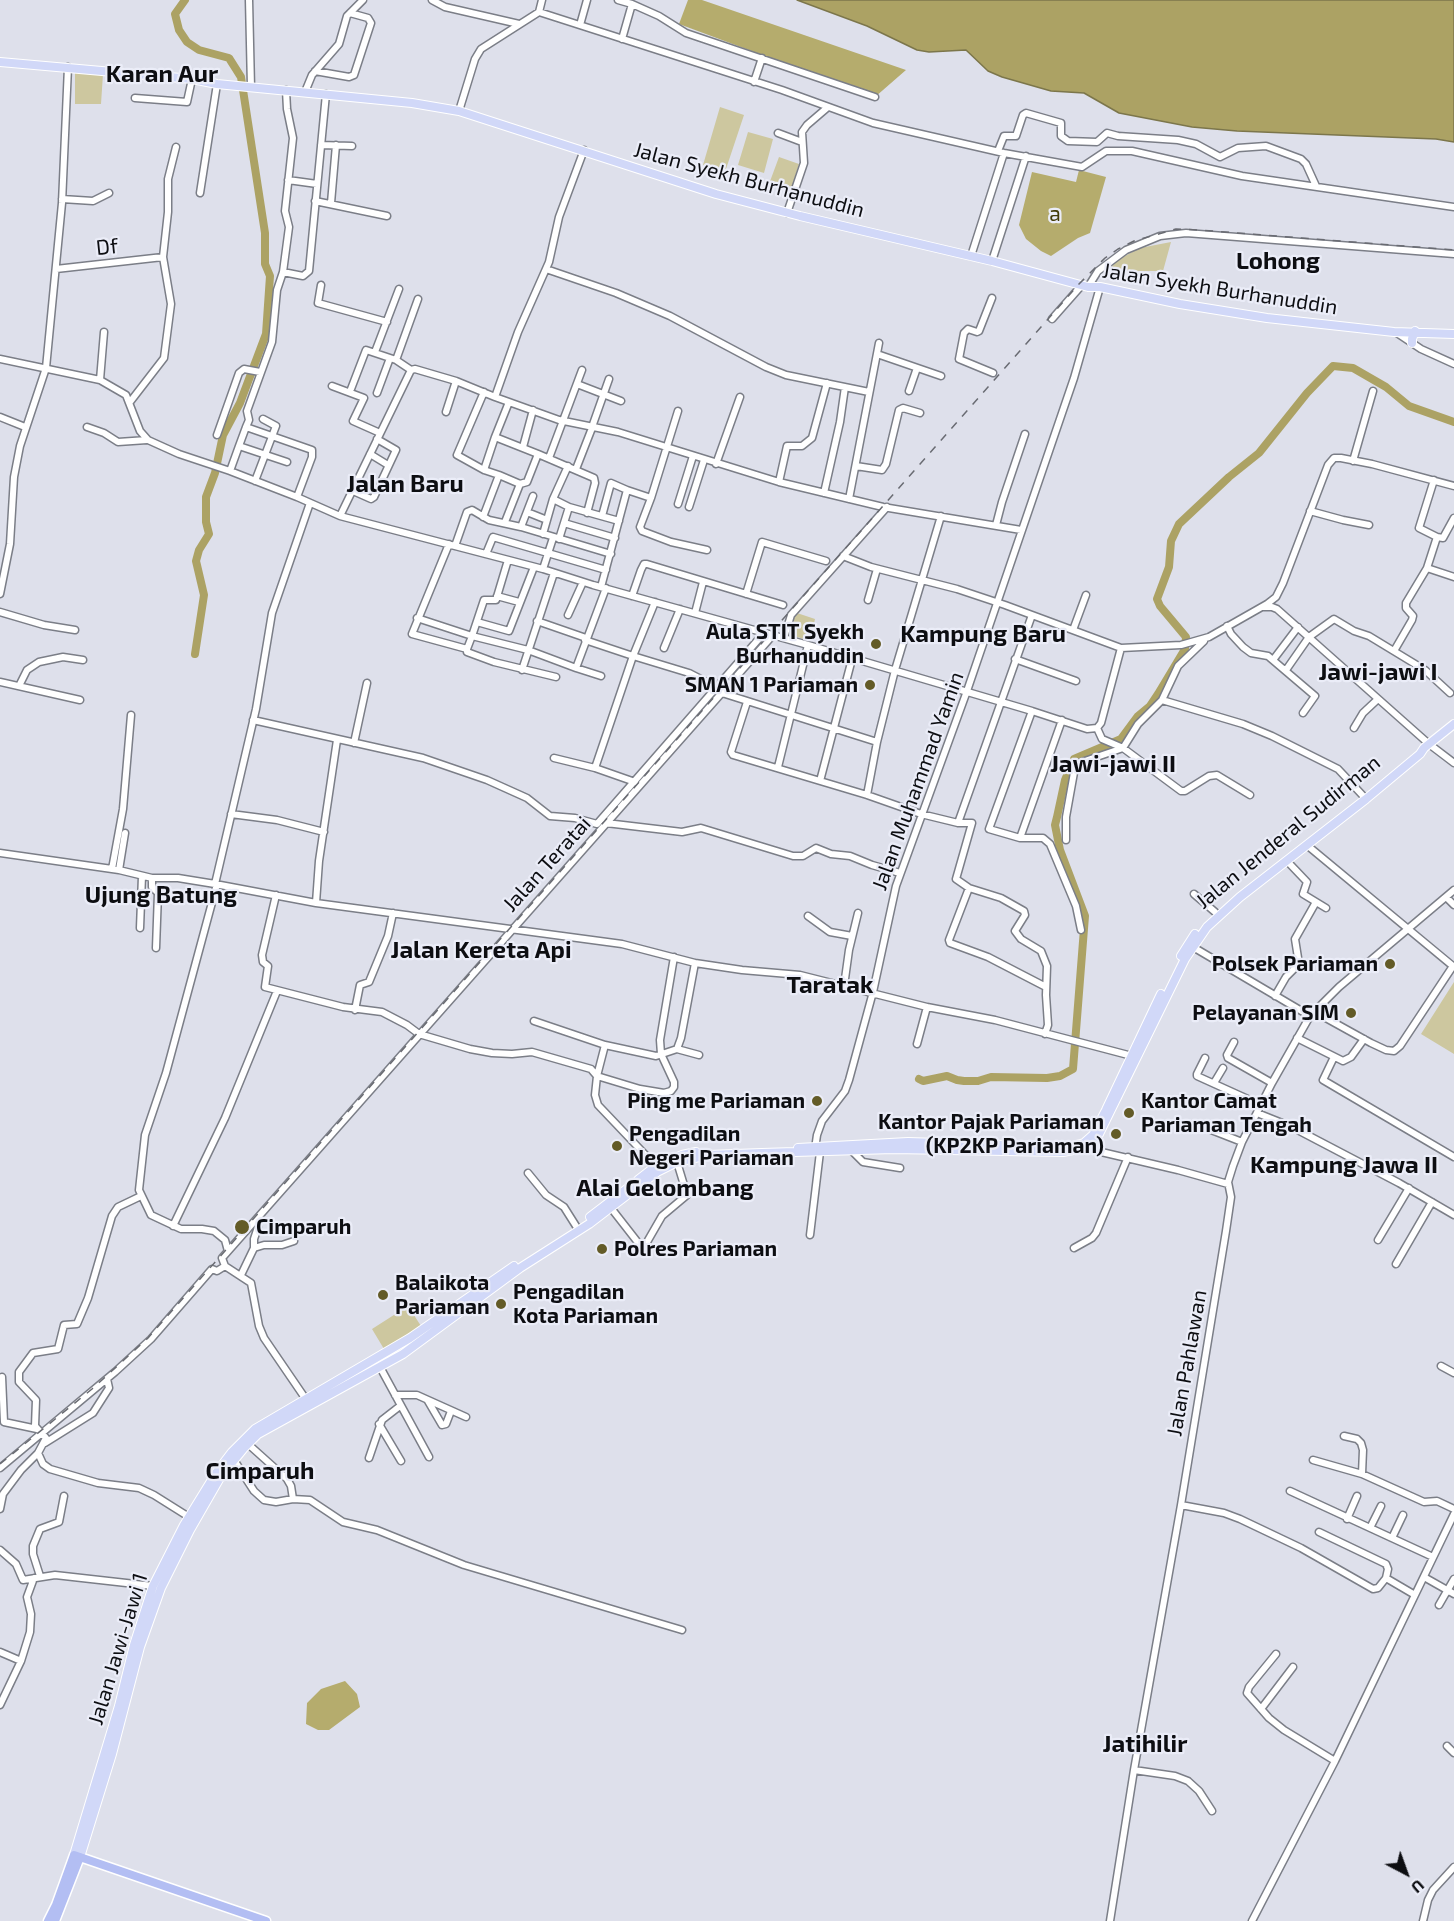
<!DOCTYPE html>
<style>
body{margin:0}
#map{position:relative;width:1454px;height:1921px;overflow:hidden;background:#dee0eb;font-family:"Exo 2",sans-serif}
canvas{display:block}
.north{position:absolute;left:1376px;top:1843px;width:60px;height:60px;-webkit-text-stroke:4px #ebedf8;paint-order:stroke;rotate:139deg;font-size:16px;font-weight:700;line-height:24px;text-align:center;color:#0d0e12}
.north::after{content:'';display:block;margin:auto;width:21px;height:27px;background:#0d0e12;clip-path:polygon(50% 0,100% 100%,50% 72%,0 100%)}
</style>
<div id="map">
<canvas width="1454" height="1921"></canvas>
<div class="north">U</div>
</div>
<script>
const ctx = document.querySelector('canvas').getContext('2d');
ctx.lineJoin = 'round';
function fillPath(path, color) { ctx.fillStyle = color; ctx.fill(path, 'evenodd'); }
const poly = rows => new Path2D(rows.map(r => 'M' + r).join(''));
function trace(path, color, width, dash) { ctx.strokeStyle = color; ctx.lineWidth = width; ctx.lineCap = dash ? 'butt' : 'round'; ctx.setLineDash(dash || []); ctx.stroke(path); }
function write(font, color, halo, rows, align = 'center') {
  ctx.font = font + ' "Exo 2",sans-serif'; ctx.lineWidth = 4.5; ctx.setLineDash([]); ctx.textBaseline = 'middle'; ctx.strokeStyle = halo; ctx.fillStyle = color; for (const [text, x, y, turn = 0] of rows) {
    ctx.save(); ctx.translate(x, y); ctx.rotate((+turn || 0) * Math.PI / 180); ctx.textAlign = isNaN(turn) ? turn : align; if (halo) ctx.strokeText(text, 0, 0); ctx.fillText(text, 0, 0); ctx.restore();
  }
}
fillPath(poly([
 [75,73,103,74,101,104,75,104],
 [720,107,744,115,725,172,703,165],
 [748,132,773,139,764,173,738,165],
 [779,157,799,164,791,190,769,184],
 [1171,242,1163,271,1107,271,1119,259,1140,248],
 [797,613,815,619,810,641,791,635,791,624],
 [1454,982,1454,1054,1421,1034],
 [408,1306,421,1326,384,1349,372,1329]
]), '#cdc79f');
fillPath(poly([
 [688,0,702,0,906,70,875,97,679,24],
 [1079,170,1106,177,1090,233,1078,238,1051,256,1041,251,1026,239,1019,225,1032,172,1076,182],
 [345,1681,357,1694,360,1707,329,1730,318,1730,306,1724,307,1703,321,1689]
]), '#b5ac6d');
const water = poly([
 [797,0,1454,0,1454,142,1436,139,1237,131,1192,127,1119,113,1084,93,1051,91,1002,77,988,71,966,50,929,52,917,50,867,26,797,0]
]);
fillPath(water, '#aca264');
trace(water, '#7c764b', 1.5);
trace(poly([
 [185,0,175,14,179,30,187,42,199,50,229,58,241,77,265,233,265,264,270,276,266,334,240,403,223,435,215,473,206,497,206,522,209,534,199,550,196,561,204,595,195,654],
 [919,1079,923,1081,947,1076,957,1080,964,1081,978,1081,991,1077,1047,1078,1060,1076,1073,1069,1085,916,1060,850,1055,825,1057,817,1065,780,1074,759,1121,739,1138,716,1150,706,1158,694,1185,649,1186,637,1160,606,1157,599,1169,567,1171,541,1179,524,1229,477,1259,453,1307,393,1333,366,1353,368,1386,387,1409,406,1454,422]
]), '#aca264', 8);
const minor = poly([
 [249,0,251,87],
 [432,0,445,7,519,24],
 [618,0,632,4,659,16,686,33,875,97],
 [539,12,542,0],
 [580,25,587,0],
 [622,39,632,4],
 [315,71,349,77,354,75,371,23,368,18,350,13],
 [754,82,762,58],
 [305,92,312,75,339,44,347,16,363,0],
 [135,98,187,102,192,79],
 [459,111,475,59,481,49,539,12,782,90,873,123,1004,153,1082,167,1106,151,1132,151,1242,176,1454,207],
 [778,133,802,142],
 [321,145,352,146],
 [584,150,559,217,549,262,518,332,495,397,559,420,618,432,779,482,883,507,1021,530],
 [998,151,1004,136,1016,136,1023,115,1026,113,1061,123,1061,136,1068,141,1097,142,1107,133,1118,136,1178,140,1196,144,1220,157,1238,148,1266,146,1301,159,1306,164,1316,186],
 [288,180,317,184],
 [200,193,217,84],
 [62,199,93,201,109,193],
 [315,201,387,216],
 [331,203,336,145],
 [787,213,804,163,802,132,807,125,828,107],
 [971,256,1004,153],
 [992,261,1026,156],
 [56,269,163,257],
 [546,269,616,293,670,316,766,367,786,375,869,392],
 [283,272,303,276,309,271,326,94],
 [321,285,318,303,387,322],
 [1088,287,1098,271,1126,250,1160,236,1186,233,1454,254],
 [992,298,979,331,977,332,968,329,964,333,959,359,993,373],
 [1052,319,1082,285],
 [1397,333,1421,349,1454,364],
 [375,352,399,289],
 [877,354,941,376],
 [0,359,100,380,126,395,140,431,148,440,179,454,230,471,297,497,340,516,543,569,593,585,808,645,1032,711,1087,729,1097,728,1101,723,1121,648],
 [396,360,418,299],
 [100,380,104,332],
 [577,384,621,401],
 [332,386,364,398,353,421,380,433],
 [351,389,366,350,396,360,411,370],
 [909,391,917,368],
 [484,392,457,455,484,470],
 [377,393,390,358],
 [130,402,164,358,171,304,163,257,168,212,168,179,176,147],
 [446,412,456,381],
 [0,417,25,427],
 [87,427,104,433,118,442,147,440],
 [246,427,249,420,247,411,272,342,277,290,283,272,289,227,285,211,293,138,287,109,286,90],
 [592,427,609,379],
 [217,435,239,373,244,369,260,372],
 [495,437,509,402],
 [523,447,533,410],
 [370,454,388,465],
 [538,454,594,478,595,483,587,513],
 [549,458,582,370],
 [1353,461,1373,391],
 [287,462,239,446,246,427,312,450,312,457,297,497],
 [716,464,740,397],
 [856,466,882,470,886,464,899,410,903,408,920,413],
 [576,469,592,428],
 [230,471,239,446],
 [499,475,520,484],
 [1434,480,1419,528,1437,537,1443,538,1454,518],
 [255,481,276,426,263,419],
 [779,482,787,446,802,446,812,438,827,383],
 [353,491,371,499,374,497,396,450,377,439],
 [824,493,840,422,845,387],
 [651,498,640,527,642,531,671,542,707,550],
 [553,499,568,466],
 [849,499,879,343],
 [678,504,693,456],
 [689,507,704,460],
 [1310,511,1343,520,1369,525],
 [527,512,547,520],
 [340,516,411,370,415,369,456,381,495,397],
 [602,516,611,483,627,490],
 [483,517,499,475,484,470,495,437,538,454,527,482,520,484,505,522],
 [564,523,569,507,619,521],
 [996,525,1002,502,1025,434],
 [521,527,533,496],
 [543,534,553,499,569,507],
 [1437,537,1427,568,1454,577],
 [559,539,564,523,615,538],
 [449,544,412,634,467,649,467,652,494,662,556,677],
 [455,546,467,512,472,510,489,520,521,527,611,554],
 [486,554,493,537,606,570],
 [843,556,871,567,957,589,1005,605,1121,648,1181,645,1209,637,1267,604,1276,597,1283,583,1328,465,1334,458,1341,458,1372,464,1454,486],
 [543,569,553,538],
 [601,587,627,490,651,498,678,411],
 [0,594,10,544,14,477,20,446,46,368,62,203,68,67],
 [746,594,762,542,826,561],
 [497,596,519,602],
 [632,596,641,570,644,564,647,564,783,605],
 [868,600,877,569],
 [655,602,633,656,689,673,716,687,722,693,877,742],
 [1264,607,1272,607,1277,609,1429,744,1454,763],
 [0,612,44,625,75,630],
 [695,613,703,582],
 [568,615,583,582],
 [417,618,472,636,484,600,496,600,508,560],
 [537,621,586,638],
 [477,622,509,631,534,567],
 [1227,626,1231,634,1243,647,1251,653,1268,656,1315,696,1303,713],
 [1073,630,1086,595],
 [784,638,791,615,887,507],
 [585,640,633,656,595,768],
 [664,648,680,609],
 [467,649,472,636,528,650,576,668,606,588],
 [1394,651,1412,620,1413,616,1406,608,1406,603,1427,568],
 [1015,659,1076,681],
 [1273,660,1298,627],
 [576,668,601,676],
 [522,670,554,573],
 [1286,670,1309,637,1334,619,1354,631,1369,636,1425,670,1450,693],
 [0,682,80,700],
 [19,686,27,670,39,662,63,657,83,660],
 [1162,700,1243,724,1272,736,1338,769,1366,799],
 [747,702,731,752,733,755,867,795,921,814,958,823,972,823,956,879,969,888,1001,898,1024,911,1025,915,1015,931,1021,939,1041,951,1047,966,1046,995,1048,1025,1045,1034],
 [1032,711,989,829,1020,838,1062,720],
 [253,720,423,758,487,780,527,798,550,816,575,818,597,824,764,633],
 [1097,728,1102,739,1123,748,1181,791,1185,791,1209,776,1217,775,1250,795],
 [1354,728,1363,713,1378,699],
 [354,743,367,683],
 [554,758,595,768,635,782],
 [778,767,808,645],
 [820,781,852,659],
 [867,795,877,742,895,670,941,516],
 [231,814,277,820,324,832],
 [606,823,682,832,701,828,793,856,803,856,816,848,831,854,850,856,872,865,900,873],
 [958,823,1032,615],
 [1020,838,1043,838,1050,844,1076,906,1081,930],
 [1066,840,1066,817,1075,767,1079,763,1123,748,1138,724,1162,700,1178,666,1204,641],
 [1308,846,1454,967],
 [0,853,119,870,152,878,178,878,215,884,316,903,622,944,695,963,742,970,800,975,927,1007,995,1020,1132,1056],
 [1287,861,1307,882,1303,894,1326,908],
 [112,869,123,809,131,715],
 [119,870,125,833],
 [152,878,152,887,158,893,156,948],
 [215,884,256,709,272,613,310,503],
 [217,884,166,1073,145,1135,139,1190,151,1215,181,1229,202,1229,214,1231,225,1240,228,1251],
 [969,888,949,940,950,943,988,957,1046,987],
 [1194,894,1215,912],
 [276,895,262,955,263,962,268,966,265,987,343,1007,382,1012,407,1025,419,1034,470,1049,492,1053,512,1054,532,1052,591,1069,597,1076,595,1095,598,1105,656,1166],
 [1446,897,1454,905],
 [316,903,319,861,337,740],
 [808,916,830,932,852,936],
 [140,928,142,876],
 [1193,947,1310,1016],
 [844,986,849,950,858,913],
 [1275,996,1286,977,1299,964,1295,939,1316,902],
 [355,1010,360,985,369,982,388,936,393,913],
 [1315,1012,1371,1043,1386,1050,1394,1051,1400,1046,1453,966],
 [534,1021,605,1045,656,1056,677,1049,681,1038,695,963],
 [1297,1038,1343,1061,1351,1057,1364,1039],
 [1234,1042,1227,1055,1228,1058,1272,1083],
 [917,1044,927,1007],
 [605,1045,597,1076,640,1089,664,1093,671,1091,674,1087,674,1082,661,1054,660,1040,674,957],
 [677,1049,699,1055],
 [1334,1057,1323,1080,1454,1157],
 [1205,1058,1197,1074,1197,1076,1261,1105],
 [1214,1083,1223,1068],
 [1257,1113,1292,1127,1399,1183,1454,1215],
 [1201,1126,1242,1142],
 [1085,1144,1097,1151,1178,1170,1228,1184],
 [815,1149,817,1135,822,1121,845,1091,849,1080,873,992,896,886,967,691,1074,378,1100,287],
 [852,1151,863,1162,900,1168],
 [528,1173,546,1195,564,1207,576,1226],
 [611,1208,643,1249,662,1216,687,1195,677,1162],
 [173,1226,225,1118,277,991],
 [810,1235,820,1152],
 [1378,1240,1409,1188],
 [254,1248,254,1239,258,1227],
 [1074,1248,1092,1238,1096,1233,1128,1157],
 [1396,1264,1432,1202],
 [241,1275,254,1248,264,1245,282,1245,294,1241],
 [1441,1366,1454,1373],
 [380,1367,429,1457],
 [2,1377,4,1422,37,1429],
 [395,1395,417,1395,466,1417],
 [305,1398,264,1338,259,1326,251,1283,225,1266,222,1258,773,635],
 [428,1401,442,1425,446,1424,451,1411],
 [379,1424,401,1461],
 [1344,1436,1357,1439,1361,1443,1363,1450,1362,1474,1424,1502,1437,1501,1454,1509],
 [45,1443,93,1413,109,1388,107,1379],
 [248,1444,287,1479,291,1486,293,1499],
 [38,1453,43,1464,50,1469,98,1483,139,1488,154,1495,189,1517],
 [369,1458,382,1420,400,1406],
 [234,1460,254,1491,264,1500,276,1502,293,1499,310,1500,343,1522,377,1530,464,1565,682,1630],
 [1313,1460,1362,1474],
 [0,1468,115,1372,151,1339,212,1269,217,1271,225,1266],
 [1290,1491,1433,1557],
 [1181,1505,1224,1513,1240,1519,1301,1548,1373,1589,1378,1588,1386,1578,1415,1595],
 [0,1509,3,1494,21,1470,38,1453,46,1438,35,1426,36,1400,19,1382,19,1372,33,1353,58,1349,64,1325,77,1324,88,1298,112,1216,118,1207,141,1196],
 [1347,1519,1357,1496],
 [1370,1528,1381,1506],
 [1319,1532,1386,1564,1388,1569,1386,1578],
 [1392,1538,1403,1515],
 [0,1550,16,1564,23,1580,55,1575,153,1586],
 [40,1576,33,1554,33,1546,40,1529,59,1522,64,1496],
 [1424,1577,1454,1594],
 [1439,1605,1454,1579],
 [0,1652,21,1661],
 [1276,1654,1249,1687,1247,1693,1269,1718,1284,1730,1335,1761],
 [0,1705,21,1661,30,1632,31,1614,27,1597,34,1578],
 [1261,1709,1293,1667],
 [1447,1746,1454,1753],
 [1134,1770,1175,1776,1188,1781,1199,1791,1212,1811],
 [1110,1921,1134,1770,1181,1505,1226,1231,1231,1197,1228,1182,1233,1166,1242,1142,1272,1083,1310,1016,1339,987,1454,890],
 [1252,1921,1335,1761,1454,1514],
 [1423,1921,1428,1900,1433,1890,1454,1867]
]);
const major = poly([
 [0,62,192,79,217,84,412,103,459,111,716,194,800,216,992,261,1088,287,1100,287,1180,304,1267,318,1394,332,1454,334],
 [1412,343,1412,339,1415,331],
 [1181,956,1195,934],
 [798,1148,908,1142,1069,1147,1084,1143,1093,1135,1106,1110,1161,994],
 [638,1180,656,1166,682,1155,696,1152],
 [590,1217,628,1188],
 [74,1855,119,1706,134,1645,153,1586,184,1525,216,1473,232,1452,255,1429,410,1338,514,1266],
 [80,1857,112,1754,140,1647,161,1588,190,1530,221,1476,244,1448,258,1434,403,1354,520,1268,589,1224,657,1172,677,1162,708,1155,762,1153,893,1149,1063,1152,1088,1147,1097,1138,1185,959,1207,927,1240,897,1366,799,1420,754,1424,748,1454,724]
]);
const highway = poly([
 [48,1921,56,1905,74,1855,266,1921],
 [55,1921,80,1857]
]);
trace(minor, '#7b7e87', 9);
trace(major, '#fff', 10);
trace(highway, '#fff', 11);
trace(minor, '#fff', 6);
trace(major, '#d1d8f8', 8);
trace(highway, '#b3bef3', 8);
trace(poly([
 [0,1464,92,1389,148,1338,1079,284,1105,258,1118,249,1134,241,1176,229,1200,230,1454,250]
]), '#696b72', 1.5, [8, 8]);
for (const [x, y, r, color] of [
 [876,644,6,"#635b27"],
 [870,685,6,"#635b27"],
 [1390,964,6,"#635b27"],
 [1351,1013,6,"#635b27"],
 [817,1101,6,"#635b27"],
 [1129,1113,6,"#635b27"],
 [1116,1134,6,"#635b27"],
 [617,1146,6,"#635b27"],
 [242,1227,8,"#635b27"],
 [602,1249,6,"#635b27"],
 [383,1295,6,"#635b27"],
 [501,1304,6,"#635b27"]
]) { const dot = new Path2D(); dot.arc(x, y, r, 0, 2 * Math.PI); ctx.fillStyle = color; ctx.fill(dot); trace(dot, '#ebedf8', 2); }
write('21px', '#0d0e12', '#ebedf8', [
 ["Jalan Syekh Burhanuddin",749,180,15],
 ["Df",107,247,-6],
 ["Jalan Syekh Burhanuddin",1220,289,9],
 ["Jalan Muhammad Yamin",918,781,-70],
 ["Jalan Jenderal Sudirman",1288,832,-39],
 ["Jalan Teratai",547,864,-48],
 ["Jalan Pahlawan",1187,1363,-80],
 ["Jalan Jawi-Jawi 1",118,1649,-73]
]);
write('21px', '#433c08', '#ebedf8', [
 ["a",1055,214]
]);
write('bold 21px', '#0d0e12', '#ebedf8', [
 ["Aula STIT Syekh",864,632],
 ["Burhanuddin",864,656],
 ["SMAN 1 Pariaman",858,685],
 ["Polsek Pariaman",1378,964],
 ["Pelayanan SIM",1339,1013],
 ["Ping me Pariaman",805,1101],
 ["Kantor Camat",1141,1101,"left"],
 ["Pariaman Tengah",1141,1125,"left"],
 ["Kantor Pajak Pariaman",1104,1122],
 ["(KP2KP Pariaman)",1104,1146],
 ["Pengadilan",629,1134,"left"],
 ["Negeri Pariaman",629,1158,"left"],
 ["Cimparuh",256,1227,"left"],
 ["Polres Pariaman",614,1249,"left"],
 ["Balaikota",395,1283,"left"],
 ["Pariaman",395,1307,"left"],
 ["Pengadilan",513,1292,"left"],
 ["Kota Pariaman",513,1316,"left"]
], 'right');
write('bold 24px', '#0d0e12', '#ebedf8', [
 ["Karan Aur",162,74],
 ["Lohong",1278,261],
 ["Jalan Baru",405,484],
 ["Kampung Baru",983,634],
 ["Jawi-jawi I",1378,672],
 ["Jawi-jawi II",1113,764],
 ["Ujung Batung",161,895],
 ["Jalan Kereta Api",481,950],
 ["Taratak",830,985],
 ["Kampung Jawa II",1344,1165],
 ["Alai Gelombang",665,1188],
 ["Cimparuh",260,1471],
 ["Jatihilir",1145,1744]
]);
</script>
